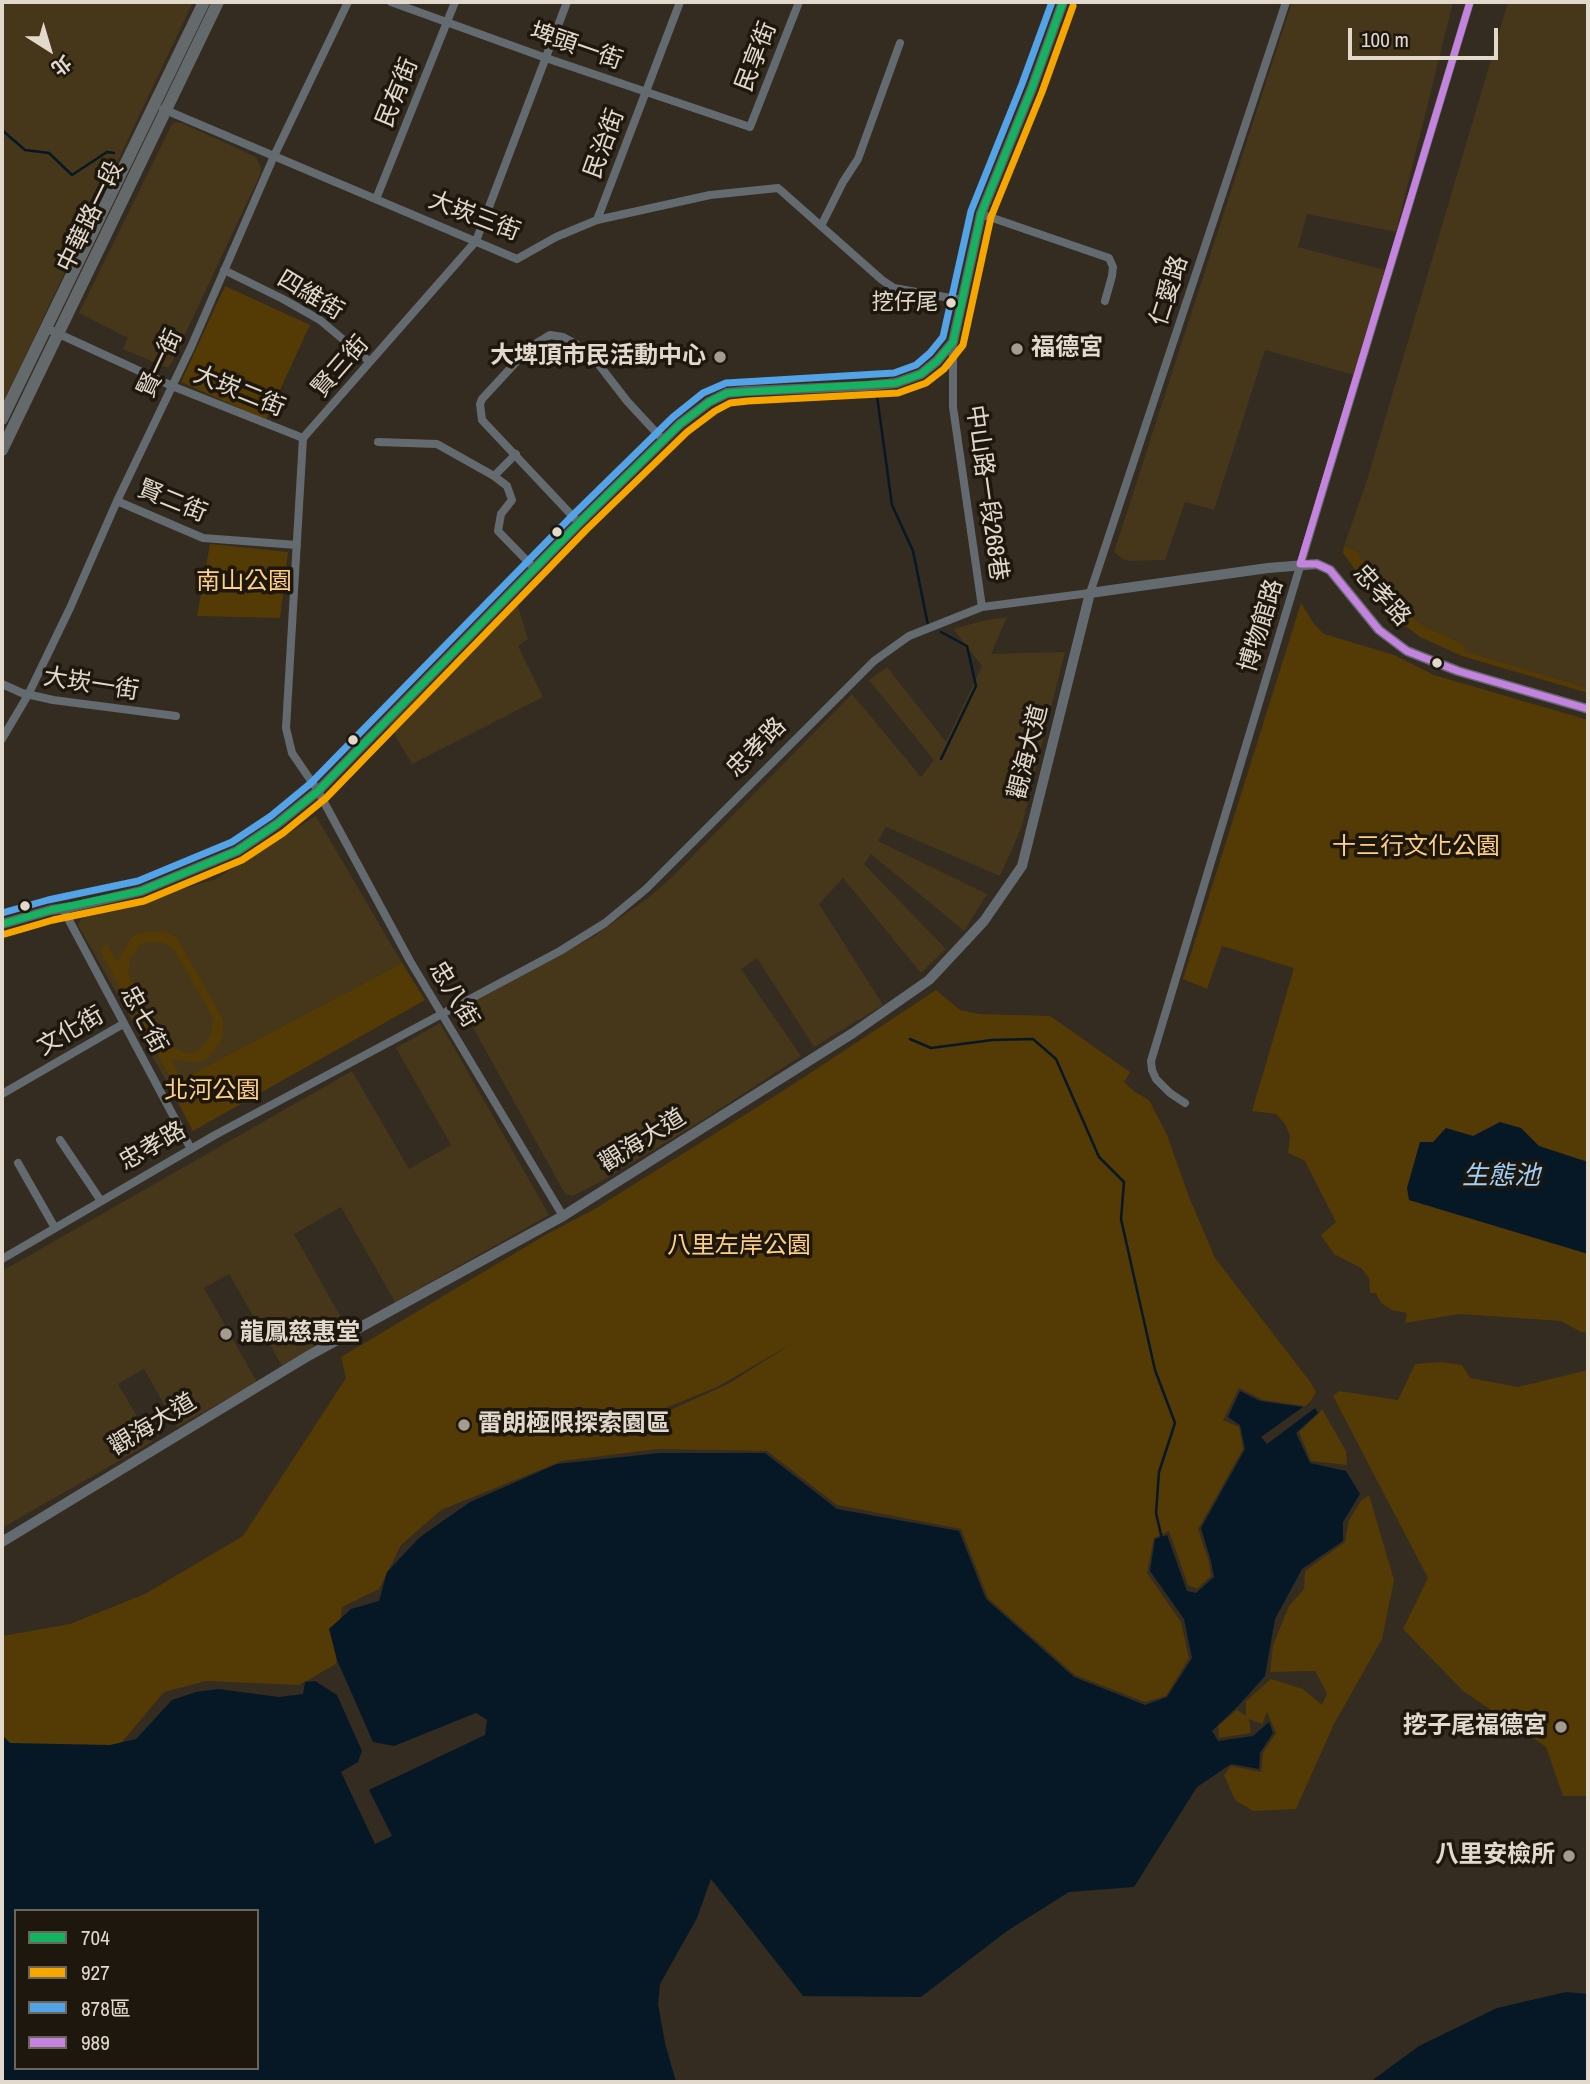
<!DOCTYPE html>
<meta charset="utf-8">
<style>
body{margin:0}
#map{position:relative;width:1590px;height:2084px;overflow:hidden;background:#342c20;font-family:"Archivo Narrow","Noto Sans TC",sans-serif}
canvas{display:block}
.frame{position:absolute;inset:0;border:4px solid #e2d9cc;pointer-events:none}
.legend{position:absolute;left:14px;top:1909px;width:245px;height:161px;box-sizing:border-box;background:#1e170e;border:2px solid #6c655a;margin:0;padding:9px 12px;list-style:none;font-size:21px;color:#e2d9cc}
.legend li{display:flex;align-items:center;gap:14px;height:35px}
.legend b{width:35px;border:2px solid #6c655a}
.north{position:absolute;left:14px;top:14px;width:70px;height:70px;-webkit-text-stroke:5px #1e170e;paint-order:stroke;rotate:143deg;font-size:19px;font-weight:700;line-height:28px;text-align:center;color:#e2d9cc}
.north::after{content:'';display:block;margin:auto;width:24px;height:32px;background:#e2d9cc;clip-path:polygon(50% 0,100% 100%,50% 72%,0 100%)}
.scale{position:absolute;left:1348px;top:28px;width:150px;height:32px;box-sizing:border-box;border:4px solid #e2d9cc;border-top:0;padding-left:9px;font-size:21px;line-height:24px;white-space:nowrap;color:#e2d9cc;-webkit-text-stroke:5px #1e170e;paint-order:stroke}
</style>
<div id="map">
<canvas width="1590" height="2084"></canvas>
<div class="frame"></div>
<ul class="legend">
<li><b style="height:9px;background:#13b361"></b>704</li>
<li><b style="height:9px;background:#f7a600"></b>927</li>
<li><b style="height:9px;background:#53a3e8"></b>878區</li>
<li><b style="height:9px;background:#c483df"></b>989</li>
</ul>
<div class="north">北</div>
<div class="scale">100 m</div>
</div>
<script>
const ctx = document.querySelector('canvas').getContext('2d');
ctx.lineJoin = 'round';
function fillPath(path, color) { ctx.fillStyle = color; ctx.fill(path, 'evenodd'); }
const poly = rows => new Path2D(rows.map(r => 'M' + r).join(''));
function trace(path, color, width, dash) { ctx.strokeStyle = color; ctx.lineWidth = width; ctx.lineCap = dash ? 'butt' : 'round'; ctx.setLineDash(dash || []); ctx.stroke(path); }
function write(font, color, halo, rows, align = 'center') {
  ctx.font = font + ' "Archivo Narrow","Noto Sans TC",sans-serif'; ctx.lineWidth = 7; ctx.setLineDash([]); ctx.textBaseline = 'middle'; ctx.strokeStyle = halo; ctx.fillStyle = color; for (const [text, x, y, turn = 0] of rows) {
    ctx.save(); ctx.translate(x, y); ctx.rotate((+turn || 0) * Math.PI / 180); ctx.textAlign = isNaN(turn) ? turn : align; if (halo) ctx.strokeText(text, 0, 0); ctx.fillText(text, 0, 0); ctx.restore();
  }
}
fillPath(poly([
 [2,2,193,2,2,405],
 [1292,2,1453,2,1396,232,1307,214,1298,247,1389,271,1354,375,1265,350,1214,510,1185,502,1165,560,1131,561,1123,559,1114,552],
 [1508,2,1588,2,1588,688,1463,651,1465,645,1424,626,1406,612,1387,592,1356,551,1344,546,1367,480],
 [176,122,182,123,256,157,261,168,260,175,171,364,169,367,165,367,123,349,128,338,79,313,172,124],
 [512,603,517,603,528,639,518,646,543,697,412,764,389,725],
 [1007,617,991,654,1065,652,1021,829,1000,876,886,827,878,841,987,894,964,931,871,854,864,864,946,949,921,973,843,878,819,904,883,1005,814,1047,757,958,741,969,801,1056,700,1122,600,1182,573,1196,565,1194,465,1013,465,1006,593,937,648,898,672,877,852,694,921,777,934,760,869,680,887,667,946,742,982,666,953,629,982,621],
 [316,816,402,963,169,1086,78,925,81,919,216,879],
 [440,1023,549,1215,395,1302,341,1207,294,1234,347,1328,282,1366,229,1274,204,1288,257,1382,177,1427,144,1369,118,1384,152,1442,2,1528,2,1271,352,1071,409,1169,451,1145,396,1048]
]), '#46361a');
fillPath(poly([
 [225,286,310,325,266,420,181,382],
 [210,544,288,552,280,618,197,616],
 [1344,546,1356,551,1387,592,1406,612,1424,626,1465,645,1464,651,1588,688,1588,693,1462,656,1420,637,1396,619,1377,599,1343,553],
 [1301,603,1314,624,1324,634,1394,655,1434,675,1588,720,1588,1333,1581,1332,1561,1321,1460,1314,1405,1323,1407,1313,1392,1310,1381,1303,1376,1293,1370,1293,1369,1278,1361,1268,1334,1254,1321,1235,1336,1222,1305,1161,1288,1153,1290,1136,1285,1124,1276,1114,1252,1111,1294,968,1222,946,1207,989,1183,979],
 [165,931,177,938,223,1019,223,1034,220,1043,213,1052,205,1060,195,1062,171,1059,180,1075,171,1079,100,950,107,944,117,962,130,939,138,933],
 [152,941,167,944,174,949,213,1018,211,1035,200,1050,190,1053,183,1052,165,1043,128,975,130,959,135,951,142,943],
 [402,963,425,1000,193,1131,169,1086],
 [936,990,960,1010,979,1014,1050,1016,1130,1072,1125,1081,1123,1081,1135,1092,1149,1100,1167,1135,1189,1197,1215,1258,1311,1383,1316,1392,1311,1401,1305,1406,1263,1400,1239,1388,1223,1420,1239,1427,1243,1449,1198,1529,1209,1562,1211,1576,1197,1589,1188,1585,1169,1531,1154,1538,1147,1573,1181,1622,1189,1658,1166,1696,1145,1702,1075,1675,988,1598,961,1529,837,1505,767,1451,658,1449,562,1461,441,1510,401,1545,379,1589,342,1607,336,1664,299,1685,206,1681,164,1692,117,1748,2,1744,2,1636,70,1624,145,1594,243,1536,346,1378,341,1357,547,1234,593,1210,786,1089],
 [793,1343,728,1384,633,1427,646,1416,717,1387],
 [1441,1362,1462,1365,1470,1378,1518,1387,1588,1370,1588,1796,1563,1796,1546,1747,1463,1691,1403,1629,1428,1578,1333,1396,1339,1391,1398,1400,1415,1364],
 [1322,1409,1346,1451,1347,1465,1311,1461,1299,1432,1319,1413],
 [1369,1495,1394,1580,1382,1639,1334,1724,1296,1809,1253,1811,1235,1800,1224,1775,1231,1766,1261,1772,1263,1753,1276,1733,1267,1712,1262,1724,1249,1719,1251,1733,1219,1738,1218,1726,1237,1710,1246,1716,1246,1701,1271,1679,1303,1689,1322,1705,1327,1693,1315,1671,1270,1672,1273,1645,1289,1606,1304,1589,1305,1571,1345,1542,1349,1520,1361,1501]
]), '#543a04');
fillPath(poly([
 [1500,1122,1521,1128,1539,1146,1588,1162,1588,1254,1409,1200,1407,1188,1420,1142,1433,1142,1446,1128,1473,1136],
 [1240,1391,1260,1401,1303,1407,1261,1437,1267,1444,1315,1408,1318,1413,1296,1433,1310,1463,1346,1471,1360,1494,1343,1522,1343,1541,1302,1569,1275,1619,1265,1676,1239,1705,1212,1731,1218,1741,1253,1736,1269,1722,1273,1733,1260,1753,1259,1769,1231,1764,1197,1787,1134,1887,1069,1892,1007,1931,921,1997,803,1996,711,1879,697,1918,660,1984,658,2004,665,2043,676,2082,2,2082,2,1735,10,1743,110,1745,136,1739,172,1700,196,1692,218,1689,279,1697,303,1694,305,1682,315,1681,337,1695,362,1751,358,1762,341,1772,375,1844,392,1836,369,1790,485,1735,487,1720,476,1713,394,1746,373,1742,337,1660,329,1629,351,1609,379,1601,387,1572,420,1537,470,1502,557,1464,660,1453,765,1453,837,1509,959,1531,986,1599,1074,1677,1145,1705,1167,1697,1192,1658,1184,1619,1150,1571,1155,1539,1167,1535,1187,1591,1196,1593,1214,1577,1211,1561,1201,1528,1245,1449,1240,1425,1228,1417],
 [16,1911,257,1911,257,2068,16,2068],
 [1566,1992,1588,1994,1588,2082,1370,2082,1419,2046,1497,2008]
]), '#061825');
trace(poly([
 [2,130,25,150,49,153,72,175,107,152,114,153],
 [877,396,892,505,913,551,928,625],
 [941,632,967,646,976,686,941,759],
 [910,1039,931,1048,992,1040,1033,1039,1056,1059,1099,1157,1124,1182,1121,1219,1155,1370,1175,1423,1159,1472,1156,1513,1162,1539]
]), '#061825', 2.5);
trace(poly([
 [391,2,546,58,750,127,799,2],
 [900,43,858,159,843,182,821,226,882,280,894,288,962,300],
 [163,109,517,259,556,237,597,220,710,195,778,188,821,226],
 [376,199,455,2],
 [981,214,1109,258,1113,267,1112,276,1105,301],
 [597,220,680,2],
 [224,270,283,299,320,320,370,362],
 [46,328,172,386,303,438],
 [953,342,953,407,982,607],
 [378,442,437,444,494,476,507,486,512,500,501,514,498,531,534,568],
 [494,476,516,454],
 [117,501,203,538,297,545],
 [579,523,482,420,480,404,482,399,518,360,532,346,550,335,563,337,576,344,593,357,627,401,664,441],
 [2,684,22,693,53,700,176,716],
 [2,739,28,695,70,608,117,501,191,347,274,156,348,2],
 [63,909,191,1149],
 [2,1094,123,1024],
 [1185,1103,1170,1093,1156,1079,1152,1070,1151,1061,1470,2],
 [60,1140,101,1201],
 [18,1163,55,1228],
 [563,1216,410,961,318,791,292,753,286,728,303,438,476,241,567,2],
 [2,1259,215,1135,560,951,605,923,646,889,874,661,909,636,982,607,1090,593,1286,2]
]), '#646b70', 8);
trace(poly([
 [2,1542,308,1356,563,1216,853,1033,929,980,984,921,1022,866,1090,593,1268,568,1317,564,1330,570,1379,630,1407,651,1458,671,1588,709]
]), '#646b70', 10);
trace(poly([
 [2,924,51,910,72,907,141,891,237,851,277,824,318,791,579,523,680,424,709,402,727,393,747,391,866,386,896,383,921,374,937,361,953,342,981,214,1032,88,1063,2]
]), '#5e6364', 10);
trace(poly([
 [2,419,204,2],
 [2,450,218,2]
]), '#646a6c', 12);
trace(poly([
 [2,924,51,910,141,891,237,851,277,824,318,791,579,523,680,424,709,402,727,393,896,383,921,374,937,361,953,342,981,214,1032,88,1063,2]
]), '#13b361', 7);
trace(poly([
 [5,934,53,920,144,901,242,860,283,833,326,798,586,530,687,432,715,411,730,403,748,401,898,393,926,383,944,369,963,345,991,217,1042,92,1073,6]
]), '#f7a600', 7);
trace(poly([
 [2,913,48,900,138,881,232,842,271,816,311,783,572,516,673,417,703,393,726,383,894,373,916,365,930,353,943,337,971,211,1022,84,1052,2]
]), '#53a3e8', 7);
trace(poly([
 [1470,2,1300,564,1317,564,1330,570,1379,630,1407,651,1458,671,1588,709]
]), '#c483df', 7);
for (const [x, y, r, color] of [
 [951,303,6,"#e2d9cc"],
 [1017,349,7,"#a59c90"],
 [720,357,7,"#a59c90"],
 [557,532,6,"#e2d9cc"],
 [1437,663,6,"#e2d9cc"],
 [353,740,6,"#e2d9cc"],
 [25,906,6,"#e2d9cc"],
 [226,1334,7,"#a59c90"],
 [464,1425,7,"#a59c90"],
 [1561,1727,7,"#a59c90"],
 [1569,1856,7,"#a59c90"]
]) { const dot = new Path2D(); dot.arc(x, y, r, 0, 2 * Math.PI); ctx.fillStyle = color; ctx.fill(dot); trace(dot, '#1e170e', 2.5); }
write('22px', '#e2d9cc', '#1e170e', [
 ["挖仔尾",938,303]
], 'right');
write('24px', '#e2d9cc', '#1e170e', [
 ["埤頭一街",576,47,19],
 ["民享街",757,57,-69],
 ["民有街",398,93,-68],
 ["民治街",605,144,-70],
 ["中華路一段",91,217,-64],
 ["大崁三街",474,217,21],
 ["仁愛路",1170,291,-72],
 ["四維街",310,296,31],
 ["賢一街",161,364,-65],
 ["賢三街",341,367,-49],
 ["大崁二街",239,392,22],
 ["中山路一段268巷",986,493,82],
 ["賢二街",172,502,22],
 ["忠孝路",1381,596,48],
 ["博物館路",1262,626,-73],
 ["大崁一街",91,685,9],
 ["忠孝路",757,748,-45],
 ["觀海大道",1029,752,-76],
 ["忠八街",453,995,59],
 ["忠七街",143,1020,62],
 ["文化街",71,1032,-30],
 ["觀海大道",643,1141,-32],
 ["忠孝路",153,1147,-30],
 ["觀海大道",153,1425,-31]
]);
write('bold 24px', '#e2d9cc', '#1e170e', [
 ["福德宮",1031,349],
 ["大埤頂市民活動中心",706,357,"right"],
 ["龍鳳慈惠堂",240,1334],
 ["雷朗極限探索園區",478,1425],
 ["挖子尾福德宮",1547,1727,"right"],
 ["八里安檢所",1555,1856,"right"]
], 'left');
write('24px', '#ffcf83', '#1e170e', [
 ["南山公園",244,583],
 ["十三行文化公園",1416,848],
 ["北河公園",212,1092],
 ["八里左岸公園",739,1247]
]);
write('italic 26px', '#9ed2fd', '#1e170e', [
 ["生態池",1501,1177]
]);
</script>
